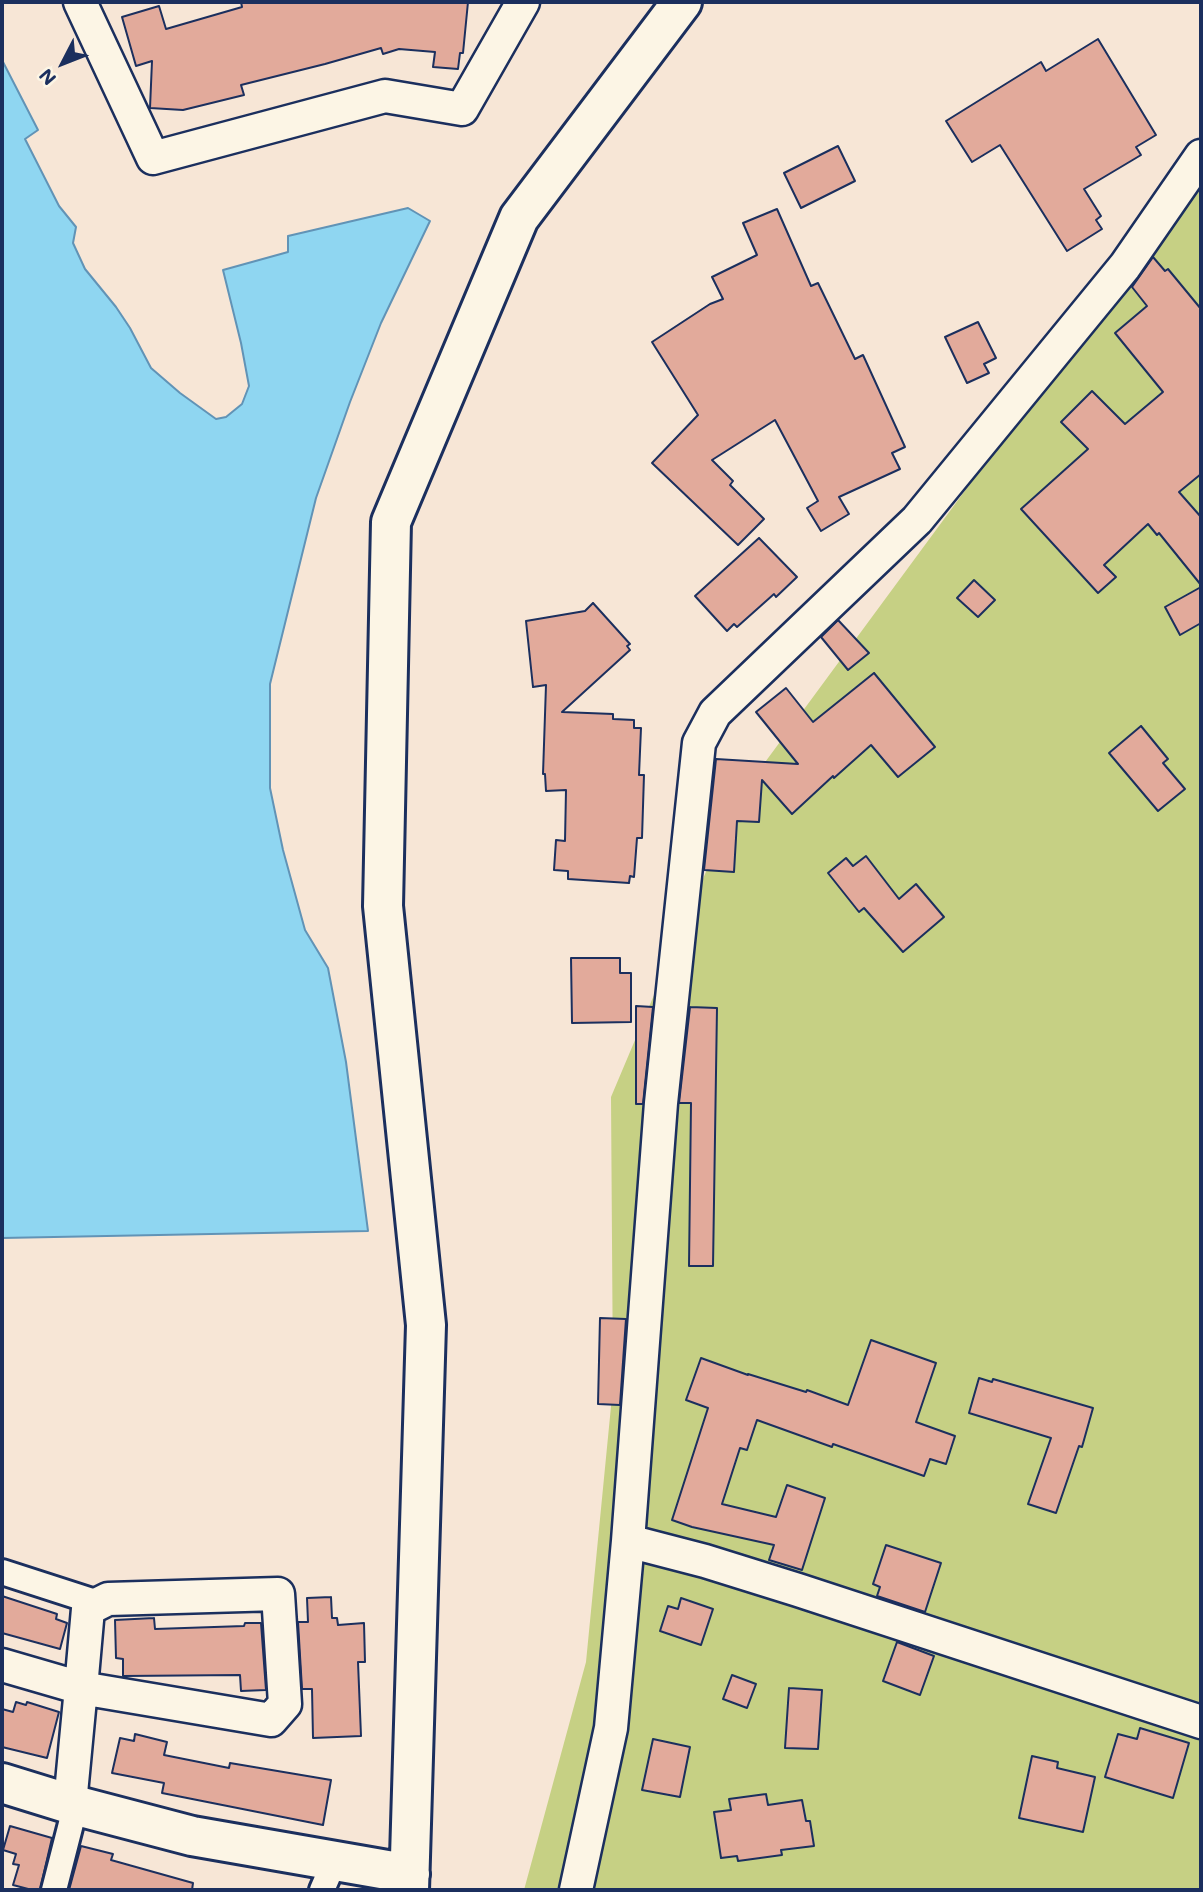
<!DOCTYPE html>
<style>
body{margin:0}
#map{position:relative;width:1203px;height:1892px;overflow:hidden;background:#f7e6d6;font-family:Mali,sans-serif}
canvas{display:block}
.frame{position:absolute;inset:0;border:4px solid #1b2f5e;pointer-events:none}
.north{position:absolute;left:28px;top:28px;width:70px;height:70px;-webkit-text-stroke:5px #fcf5e5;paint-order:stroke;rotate:228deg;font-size:19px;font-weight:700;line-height:28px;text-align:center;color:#1b2f5e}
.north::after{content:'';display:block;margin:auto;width:24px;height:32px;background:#1b2f5e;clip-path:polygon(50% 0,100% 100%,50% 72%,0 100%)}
</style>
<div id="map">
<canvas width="1203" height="1892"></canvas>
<div class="frame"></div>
<div class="north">N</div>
</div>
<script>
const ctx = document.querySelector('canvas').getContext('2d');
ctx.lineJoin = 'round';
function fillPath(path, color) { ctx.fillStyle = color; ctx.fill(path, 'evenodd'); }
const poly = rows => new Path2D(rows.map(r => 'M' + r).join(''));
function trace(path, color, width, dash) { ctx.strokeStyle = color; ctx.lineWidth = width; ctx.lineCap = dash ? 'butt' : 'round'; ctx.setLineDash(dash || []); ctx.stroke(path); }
fillPath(poly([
 [1201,144,1201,1890,524,1890,586,1662,613,1386,611,1097,735,803,975,477]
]), '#c6d084');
const water = poly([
 [2,60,38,130,25,139,59,206,76,227,73,243,85,269,116,307,130,328,151,368,180,393,216,419,226,417,242,404,249,386,241,343,223,270,288,252,288,236,408,208,430,221,381,323,350,402,316,498,270,684,270,788,283,850,305,930,328,968,346,1062,368,1231,2,1238,2,60]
]);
fillPath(water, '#8fd6f1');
trace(water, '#6193b6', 2);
const building = poly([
 [241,2,468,2,463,53,460,53,458,69,433,67,435,52,399,49,383,54,381,48,325,64,241,85,244,95,183,110,150,108,152,61,136,66,122,17,159,6,166,29,242,7,241,2],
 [1098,39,1156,135,1136,147,1141,155,1084,189,1101,216,1096,220,1102,229,1067,251,1000,145,972,162,946,121,1041,62,1046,71,1098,39],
 [838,146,855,181,801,208,784,173,838,146],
 [777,209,811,286,818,283,855,359,863,355,905,447,892,453,900,469,839,497,849,514,821,531,807,508,818,501,775,420,712,460,733,481,730,485,764,519,738,545,652,463,698,415,652,342,710,304,723,299,712,277,757,255,743,223,777,209],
 [1153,257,1165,271,1168,269,1201,309,1201,474,1179,492,1201,517,1201,585,1159,533,1157,535,1148,524,1104,565,1116,577,1098,593,1021,509,1088,449,1061,422,1092,391,1125,424,1163,392,1115,333,1147,306,1132,287,1153,257],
 [978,322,996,358,984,364,989,373,967,383,945,337,978,322],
 [759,538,797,577,776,597,774,594,737,627,734,624,727,631,695,596,759,538],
 [974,580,995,600,978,617,957,598,974,580],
 [1201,587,1201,623,1180,635,1165,607,1201,587],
 [593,603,630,644,627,646,630,650,562,712,613,714,613,719,634,720,634,728,641,728,639,775,644,775,642,838,637,838,634,877,630,876,629,883,568,879,568,871,554,870,556,840,565,841,566,790,546,791,545,774,543,774,546,685,533,687,526,621,585,611,593,603],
 [838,620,869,653,848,670,821,637,838,620],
 [874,673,935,747,898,777,871,745,834,778,833,776,792,814,762,780,759,822,737,821,734,872,704,870,716,759,798,764,756,712,786,688,813,722,874,673],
 [1141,726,1168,759,1163,763,1185,789,1158,811,1109,753,1141,726],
 [866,856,899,899,916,884,944,917,903,952,864,908,859,912,828,873,846,858,853,866,866,856],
 [571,958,620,958,620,973,631,973,631,1022,572,1023,571,958],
 [636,1006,653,1007,643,1104,636,1104,636,1006],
 [690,1007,717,1008,713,1266,689,1266,691,1103,679,1103,690,1007],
 [600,1318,626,1319,620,1405,598,1404,600,1318],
 [871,1340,936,1363,916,1422,955,1436,946,1464,930,1459,924,1476,833,1444,832,1447,757,1420,747,1450,740,1448,722,1504,776,1517,787,1485,825,1498,802,1570,769,1560,774,1545,692,1527,672,1520,708,1408,686,1400,701,1358,748,1375,748,1374,806,1392,807,1390,848,1405,871,1340],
 [979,1378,992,1382,993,1379,1093,1408,1082,1447,1079,1446,1056,1513,1028,1504,1051,1438,969,1413,979,1378],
 [886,1545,941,1563,925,1612,877,1596,880,1587,873,1584,886,1545],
 [2,1596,57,1614,56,1619,67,1623,60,1649,2,1633,2,1596],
 [331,1597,332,1618,337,1618,338,1625,364,1623,365,1662,358,1662,361,1736,313,1738,312,1689,302,1689,298,1622,308,1622,307,1598,331,1597],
 [681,1598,713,1609,701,1645,660,1631,668,1606,678,1609,681,1598],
 [154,1618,155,1629,244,1626,245,1623,261,1623,266,1690,241,1691,240,1675,123,1676,123,1659,116,1658,115,1620,154,1618],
 [897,1642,934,1656,920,1695,883,1681,897,1642],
 [732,1675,756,1684,747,1708,723,1699,732,1675],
 [789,1688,822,1690,818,1749,785,1748,789,1688],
 [16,1702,26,1705,27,1702,59,1712,47,1758,2,1747,2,1709,13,1712,16,1702],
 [1140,1728,1189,1743,1173,1798,1105,1777,1118,1734,1137,1739,1140,1728],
 [135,1734,167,1742,164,1755,229,1768,230,1763,331,1780,323,1825,162,1793,164,1783,112,1773,120,1738,134,1741,135,1734],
 [653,1739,690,1747,680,1797,642,1790,653,1739],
 [1032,1756,1058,1762,1057,1768,1095,1777,1083,1832,1019,1818,1032,1756],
 [766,1794,768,1805,802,1800,806,1821,810,1821,814,1846,781,1850,782,1855,738,1861,737,1856,721,1858,714,1812,731,1810,729,1799,766,1794],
 [10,1826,52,1838,40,1890,32,1890,13,1885,19,1865,13,1864,16,1854,3,1850,10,1826],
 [81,1846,113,1854,111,1860,193,1883,192,1890,69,1890,81,1846]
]);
fillPath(building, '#e2aa9b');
trace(building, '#1b2f5e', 2);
const pedestrian = poly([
 [2,1572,98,1603],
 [54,1890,76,1804],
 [322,1890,335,1860]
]);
const minor = poly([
 [80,2,153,158,385,96,462,109,523,2],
 [628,1541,705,1561,798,1590,1201,1722],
 [2,1665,81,1688,271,1720,285,1704,278,1594,108,1599,88,1609,81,1688,70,1804],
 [576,1890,611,1728,628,1541,661,1103,699,743,715,713,917,520,1125,266,1201,156]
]);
const tertiary = poly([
 [2,1783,70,1804,192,1836,410,1874],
 [409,1890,426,1325,383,906,391,522,519,218,682,2]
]);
trace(pedestrian, '#1b2f5e', 30);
trace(minor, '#1b2f5e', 37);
trace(tertiary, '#1b2f5e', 44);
trace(pedestrian, '#fcf5e5', 24);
trace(minor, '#fcf5e5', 32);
trace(tertiary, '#fcf5e5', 38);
</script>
